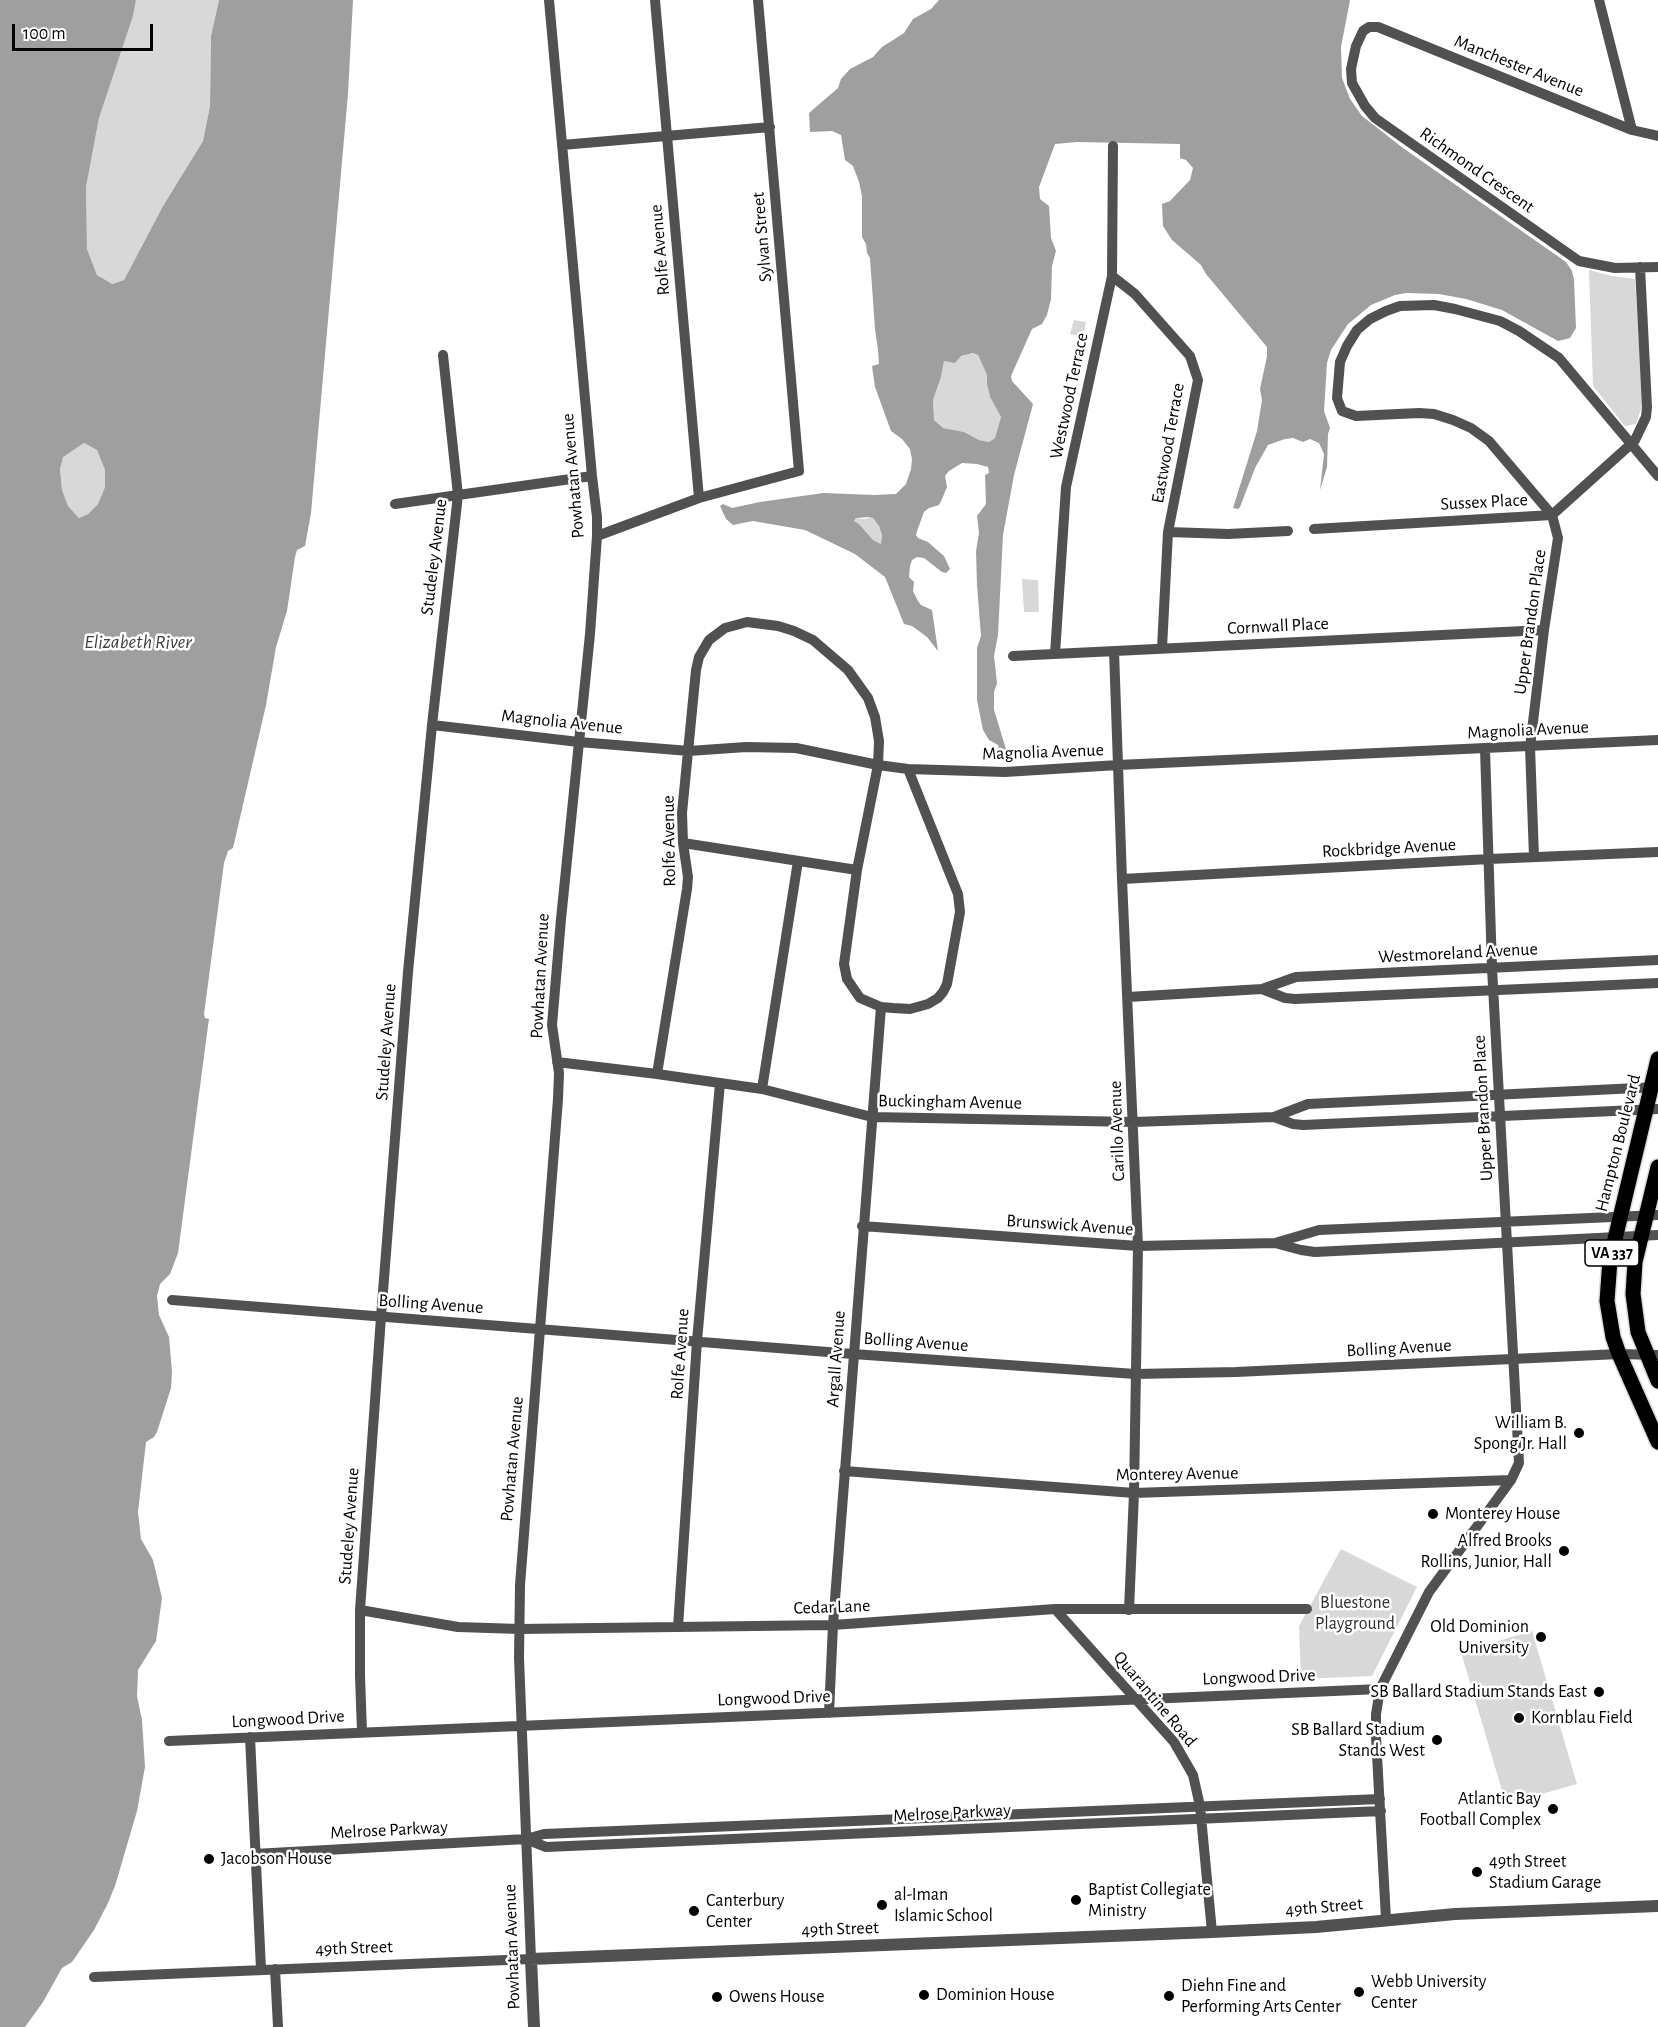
<!DOCTYPE html>
<style>
body{margin:0}
#map{position:relative;width:1658px;height:2027px;overflow:hidden;background:#fff;font-family:"Alegreya Sans",sans-serif}
canvas{display:block}
.scale{position:absolute;left:12px;top:24px;width:141px;height:27px;box-sizing:border-box;border:3px solid #000;border-top:0;padding-left:8px;font-size:18px;line-height:21px;white-space:nowrap;color:#000;-webkit-text-stroke:4px #fff;paint-order:stroke}
</style>
<div id="map">
<canvas width="1658" height="2027"></canvas>
<div class="scale">100 m</div>
</div>
<script>
const ctx = document.querySelector('canvas').getContext('2d');
ctx.lineJoin = 'round';
function fillPath(path, color) { ctx.fillStyle = color; ctx.fill(path, 'evenodd'); }
const poly = rows => new Path2D(rows.map(r => 'M' + r).join(''));
function trace(path, color, width, dash) { ctx.strokeStyle = color; ctx.lineWidth = width; ctx.lineCap = dash ? 'butt' : 'round'; ctx.setLineDash(dash || []); ctx.stroke(path); }
function write(font, color, halo, rows, align = 'center') {
  ctx.font = font + ' "Alegreya Sans",sans-serif'; ctx.lineWidth = 5; ctx.setLineDash([]); ctx.textBaseline = 'middle'; ctx.strokeStyle = halo; ctx.fillStyle = color; for (const [text, x, y, turn = 0] of rows) {
    ctx.save(); ctx.translate(x, y); ctx.rotate((+turn || 0) * Math.PI / 180); ctx.textAlign = isNaN(turn) ? turn : align; if (halo) ctx.strokeText(text, 0, 0); ctx.fillText(text, 0, 0); ctx.restore();
  }
}
fillPath(poly([
 [136,0,219,0,211,36,210,106,203,141,163,206,124,280,111,284,97,275,87,249,86,187,99,118,133,16],
 [1589,270,1612,276,1635,279,1643,403,1636,424,1625,426,1593,386],
 [1074,320,1086,322,1083,337,1070,334],
 [973,353,978,355,987,375,987,384,990,397,1001,417,995,438,989,442,979,440,964,432,943,428,934,420,933,400,941,377,944,361],
 [84,443,97,450,105,470,105,487,98,504,88,514,79,518,68,506,62,490,60,469,62,457],
 [869,517,873,518,879,526,882,535,881,544,873,540,859,524,854,521,856,518,866,519],
 [1022,579,1038,580,1039,612,1024,612],
 [1341,1549,1417,1587,1372,1676,1301,1679,1299,1626],
 [1532,1631,1577,1784,1506,1804,1461,1652]
]), '#d8d8d8');
fillPath(poly([
 [0,0,136,0,133,16,99,118,86,187,87,249,97,275,112,284,124,280,163,206,203,141,210,106,211,36,219,0,353,0,348,94,311,513,305,546,297,550,295,557,287,611,276,647,266,705,233,848,228,851,224,863,204,1014,205,1018,209,1019,208,1026,178,1253,170,1274,160,1284,157,1296,159,1315,169,1337,172,1372,171,1388,157,1432,154,1437,146,1442,138,1512,141,1539,153,1560,162,1598,156,1641,138,1670,137,1696,142,1720,145,1767,137,1811,115,1886,108,1903,94,1930,72,1962,62,1968,43,2002,25,2027,0,2027],
 [84,443,97,450,105,470,105,487,98,504,88,514,79,518,68,506,62,490,60,469,63,457],
 [939,0,1350,0,1341,47,1342,78,1350,99,1362,116,1403,148,1566,262,1572,271,1574,280,1576,328,1570,338,1558,341,1502,310,1466,299,1439,294,1406,293,1395,295,1371,305,1348,324,1331,350,1327,363,1324,411,1330,428,1328,434,1327,467,1320,490,1324,454,1319,443,1310,439,1303,442,1293,438,1285,439,1268,445,1255,468,1240,507,1238,509,1233,508,1257,431,1262,400,1260,389,1267,356,1267,347,1206,274,1201,265,1172,240,1163,226,1162,204,1170,201,1190,180,1193,168,1186,160,1180,158,1180,144,1077,142,1055,144,1039,187,1040,199,1049,206,1051,238,1056,251,1052,266,1051,299,1047,315,1042,324,1032,329,1011,376,1012,381,1033,404,1014,475,1003,535,998,635,994,656,997,683,994,692,994,710,1006,749,1000,751,998,745,989,740,983,730,977,700,977,648,981,636,977,585,976,551,979,533,977,516,986,504,985,475,989,473,988,467,977,464,962,463,949,471,945,476,947,487,942,499,939,505,929,508,924,512,917,531,916,535,918,538,928,542,944,556,950,569,946,573,942,572,924,558,917,557,912,560,910,566,909,577,914,582,913,591,918,601,921,605,932,610,938,651,927,637,912,626,904,624,885,577,855,554,805,530,753,521,733,525,726,519,720,506,723,504,732,508,760,502,823,493,874,495,896,494,906,484,911,469,912,459,910,449,902,439,891,431,875,387,872,366,879,364,878,350,875,329,870,258,867,253,866,244,862,237,862,196,859,182,853,166,845,160,841,135,832,131,810,132,809,113,838,88,841,79,850,69,873,57,882,47,904,33,913,19,931,9],
 [973,353,978,355,987,375,987,384,990,397,1001,417,995,438,989,442,979,440,964,432,943,428,934,420,933,400,941,377,944,361,955,363,961,356],
 [869,517,873,518,879,526,882,535,881,544,873,540,859,524,854,521,856,518]
]), '#9f9f9f');
const primary = poly([
 [1658,1059,1610,1260,1607,1301,1613,1337,1619,1354,1658,1442],
 [1658,1167,1635,1262,1633,1294,1638,1332,1658,1381]
]);
trace(primary, '#dbdbdb', 18);
trace(poly([
 [655,0,699,498],
 [1599,0,1632,130],
 [1658,136,1632,130,1378,27,1369,27,1363,31,1356,46,1351,69,1352,83,1365,106,1375,118,1579,261,1615,268,1658,267],
 [562,145,770,127],
 [1112,276,1135,294,1190,356,1198,380,1168,532,1162,648],
 [395,504,592,476],
 [1314,529,1552,515,1630,445,1635,440,1646,417,1647,407,1640,267],
 [1168,532,1228,534,1288,531],
 [597,536,699,498,799,471,758,0],
 [1114,651,1122,879,1138,1246,1134,1493,1129,1610],
 [1055,654,1066,487,1112,276,1113,146],
 [1013,656,1544,630],
 [432,725,579,742,689,751,746,747,796,748,878,765,908,769,1005,772,1118,765,1658,740],
 [683,843,857,870],
 [1534,857,1530,747,1544,630,1558,538,1552,515,1489,441,1471,428,1453,420,1434,414,1419,413,1356,416,1342,411,1337,398,1340,362,1347,346,1357,330,1370,319,1386,311,1400,306,1434,305,1455,309,1500,321,1519,331,1559,358,1658,476],
 [1122,879,1489,859,1658,852],
 [1262,989,1285,998,1295,999,1658,983],
 [1128,997,1262,989,1296,977,1658,960],
 [557,1062,657,1074,762,1089,872,1117,1134,1122,1274,1117,1308,1104,1658,1087],
 [657,1074,687,889,688,877,683,843,682,813,696,670,699,657,709,640,725,628,747,622,778,626,794,631,813,640,848,670,868,698,875,717,879,741,878,765,857,870,844,964,847,979,860,998,881,1007,893,1008,910,1009,928,1004,938,998,943,992,947,984,960,912,958,894,908,769],
 [762,1089,798,861],
 [1274,1117,1293,1124,1303,1125,1658,1109],
 [862,1226,1138,1246,1275,1243,1319,1230,1658,1215],
 [1275,1243,1301,1250,1315,1252,1658,1235],
 [172,1300,853,1354,1135,1374,1236,1372,1512,1359,1619,1354,1658,1355],
 [844,1471,1134,1493,1511,1480],
 [1055,1609,1174,1742,1193,1775,1200,1806,1212,1932],
 [360,1610,458,1627,519,1629,833,1625,1055,1609,1307,1609],
 [678,1627,697,1341,720,1083],
 [829,1713,833,1625,881,1007],
 [362,1732,360,1676,360,1610,381,1317,408,972,432,725,458,495,443,355],
 [250,1737,261,1969],
 [169,1741,1380,1689],
 [526,1839,546,1847,1381,1811],
 [254,1854,526,1839,544,1834,1380,1799],
 [1386,1919,1376,1737,1376,1714,1380,1689,1429,1592,1511,1480,1519,1463,1492,968,1485,749],
 [275,1969,278,2027],
 [94,1977,531,1959,519,1658,520,1585,558,1099,559,1073,552,1025,561,919,590,634,597,536,597,517,592,476,549,0]
]), '#515151', 10);
trace(poly([
 [534,2027,531,1959,1212,1932,1316,1927,1455,1914,1658,1906]
]), '#515151', 12);
trace(primary, '#000', 15);
for (const [x, y, r, color] of [
 [1579,1433,6,"#000"],
 [1433,1514,6,"#000"],
 [1564,1551,6,"#000"],
 [1541,1637,6,"#000"],
 [1599,1692,6,"#000"],
 [1519,1718,6,"#000"],
 [1437,1740,6,"#000"],
 [1553,1809,6,"#000"],
 [209,1859,6,"#000"],
 [1477,1872,6,"#000"],
 [1076,1900,6,"#000"],
 [882,1905,6,"#000"],
 [694,1911,6,"#000"],
 [1359,1992,6,"#000"],
 [924,1995,6,"#000"],
 [1169,1996,6,"#000"],
 [717,1997,6,"#000"]
]) { const dot = new Path2D(); dot.arc(x, y, r, 0, 2 * Math.PI); ctx.fillStyle = color; ctx.fill(dot); trace(dot, '#fff', 2); }
for (const [x, y, w] of [
 [1612,1253,54]
]) { const box = new Path2D(); box.roundRect(x - w / 2, y - 13, w, 26, 4.5); ctx.fillStyle = '#fff'; ctx.fill(box); trace(box, '#000', 1.5); }
write('bold 16px', '#000', null, [
 ["VA 337",1612,1253]
]);
write('18px', '#000', '#fff', [
 ["Manchester Avenue",1519,66,22],
 ["Richmond Crescent",1477,170,35],
 ["Sylvan Street",762,237,-95],
 ["Rolfe Avenue",660,250,-95],
 ["Westwood Terrace",1069,396,-78],
 ["Eastwood Terrace",1168,443,-80],
 ["Powhatan Avenue",573,476,-95],
 ["Sussex Place",1484,502,-3],
 ["Studeley Avenue",434,557,-83],
 ["Upper Brandon Place",1530,622,-82],
 ["Cornwall Place",1278,626,-3],
 ["Magnolia Avenue",562,722,6],
 ["Magnolia Avenue",1528,730,-3],
 ["Magnolia Avenue",1043,752,-2],
 ["Rolfe Avenue",669,841,-91],
 ["Rockbridge Avenue",1389,848,-3],
 ["Westmoreland Avenue",1458,953,-3],
 ["Powhatan Avenue",540,976,-87],
 ["Studeley Avenue",386,1042,-86],
 ["Buckingham Avenue",950,1102,1],
 ["Upper Brandon Place",1483,1108,-93],
 ["Carillo Avenue",1117,1131,-92],
 ["Hampton Boulevard",1618,1143,-76],
 ["Brunswick Avenue",1070,1225,4],
 ["Bolling Avenue",431,1304,4],
 ["Bolling Avenue",916,1342,4],
 ["Bolling Avenue",1399,1348,-3],
 ["Rolfe Avenue",680,1354,-86],
 ["Argall Avenue",836,1359,-86],
 ["Powhatan Avenue",512,1459,-85],
 ["Monterey Avenue",1177,1474,-1],
 ["Studeley Avenue",349,1526,-86],
 ["Cedar Lane",832,1607,-2],
 ["Longwood Drive",1259,1677,-2],
 ["Longwood Drive",774,1698,-2],
 ["Quarantine Road",1155,1699,50],
 ["Longwood Drive",288,1719,-3],
 ["Melrose Parkway",952,1813,-3],
 ["Melrose Parkway",389,1830,-3],
 ["49th Street",1324,1907,-5],
 ["49th Street",840,1929,-2],
 ["Powhatan Avenue",512,1947,-92],
 ["49th Street",354,1948,-2]
]);
write('18px', '#000', '#fff', [
 ["William B.",1567,1423,"right"],
 ["Spong Jr. Hall",1567,1444,"right"],
 ["Monterey House",1445,1514],
 ["Alfred Brooks",1552,1541,"right"],
 ["Rollins, Junior, Hall",1552,1562,"right"],
 ["Old Dominion",1529,1627,"right"],
 ["University",1529,1648,"right"],
 ["SB Ballard Stadium Stands East",1587,1692,"right"],
 ["Kornblau Field",1531,1718],
 ["SB Ballard Stadium",1425,1730,"right"],
 ["Stands West",1425,1751,"right"],
 ["Atlantic Bay",1541,1799,"right"],
 ["Football Complex",1541,1820,"right"],
 ["Jacobson House",221,1859],
 ["49th Street",1489,1862],
 ["Stadium Garage",1489,1883],
 ["Baptist Collegiate",1088,1890],
 ["Ministry",1088,1911],
 ["al-Iman",894,1895],
 ["Islamic School",894,1916],
 ["Canterbury",706,1901],
 ["Center",706,1922],
 ["Webb University",1371,1982],
 ["Center",1371,2003],
 ["Diehn Fine and",1181,1986],
 ["Performing Arts Center",1181,2007],
 ["Dominion House",936,1995],
 ["Owens House",729,1997]
], 'left');
write('18px', '#2f2f2f', '#fff', [
 ["Bluestone",1355,1603],
 ["Playground",1355,1624]
]);
write('italic 20px', '#404040', '#fff', [
 ["Elizabeth River",138,642]
]);
</script>
